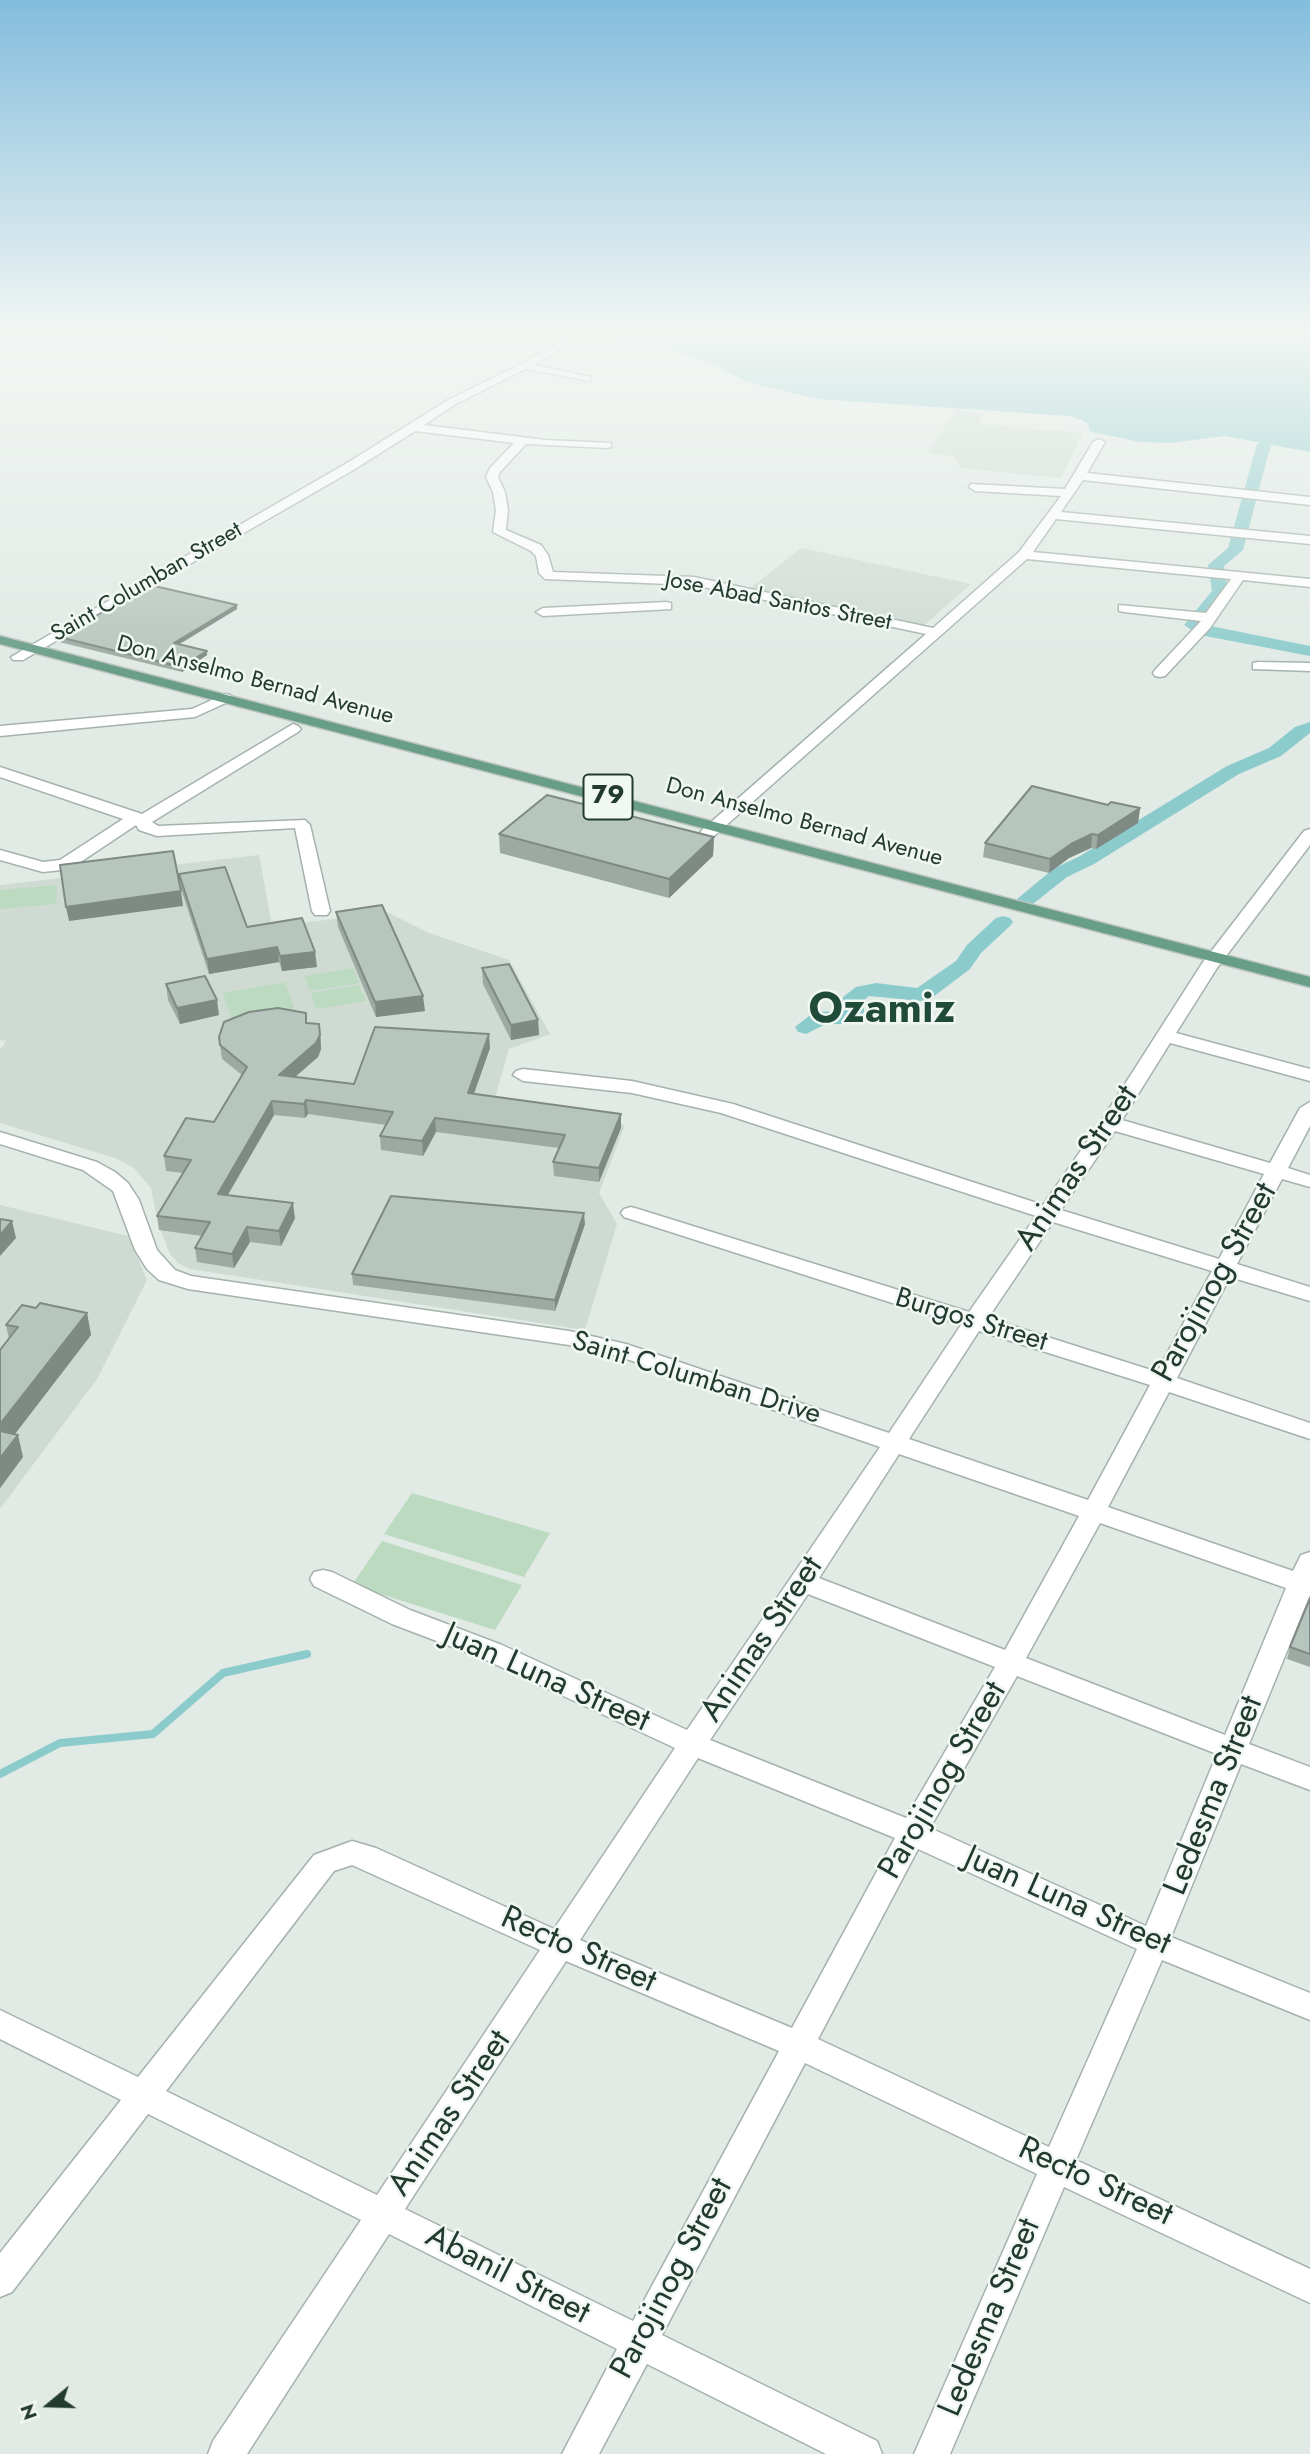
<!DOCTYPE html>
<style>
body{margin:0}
#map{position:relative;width:1310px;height:2454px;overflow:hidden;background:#e1eae5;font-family:Jost,sans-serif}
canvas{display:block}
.north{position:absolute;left:14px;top:2370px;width:70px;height:70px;-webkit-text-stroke:5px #f1f7f3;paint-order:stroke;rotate:251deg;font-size:19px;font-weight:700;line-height:28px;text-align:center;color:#233a30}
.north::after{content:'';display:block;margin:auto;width:24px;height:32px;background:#233a30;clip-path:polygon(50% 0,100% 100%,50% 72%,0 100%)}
</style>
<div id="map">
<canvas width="1310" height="2454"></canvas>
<div class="north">N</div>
</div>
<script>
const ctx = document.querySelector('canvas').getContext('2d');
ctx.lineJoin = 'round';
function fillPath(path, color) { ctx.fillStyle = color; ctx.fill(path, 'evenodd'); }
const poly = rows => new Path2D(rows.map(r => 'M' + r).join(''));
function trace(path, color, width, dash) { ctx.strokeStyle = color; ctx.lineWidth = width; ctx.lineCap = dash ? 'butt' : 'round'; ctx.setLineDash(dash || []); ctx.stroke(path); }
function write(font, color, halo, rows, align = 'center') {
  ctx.font = font + ' Jost,sans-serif'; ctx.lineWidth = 5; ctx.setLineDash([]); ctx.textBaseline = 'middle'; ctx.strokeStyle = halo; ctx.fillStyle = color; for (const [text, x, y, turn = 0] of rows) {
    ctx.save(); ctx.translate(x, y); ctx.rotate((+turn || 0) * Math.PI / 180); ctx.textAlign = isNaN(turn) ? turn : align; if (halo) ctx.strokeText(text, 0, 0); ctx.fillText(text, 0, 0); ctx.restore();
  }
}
fillPath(poly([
 [956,410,983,413,979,424,1083,433,1061,478,960,468,955,457,927,453],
 [801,548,971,584,921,628,748,590],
 [259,855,272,926,389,913,429,933,509,960,550,1034,509,1049,492,1108,625,1125,599,1193,617,1224,585,1330,190,1269,178,1263,170,1254,158,1223,151,1188,134,1168,115,1158,0,1123,0,1050,6,1041,0,1040,0,885],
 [0,1205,128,1236,147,1280,97,1379,0,1509]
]), '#cfdad3');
fillPath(poly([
 [57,885,56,904,0,909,0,890],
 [353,968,359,983,310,991,304,976],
 [285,982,297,1016,234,1026,223,993],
 [359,985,366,1001,316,1009,311,993],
 [412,1493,550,1533,524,1577,384,1534],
 [382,1541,522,1585,495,1630,352,1585]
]), '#bbdabf');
fillPath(poly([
 [0,331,283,331,203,334,125,345,75,339,0,341],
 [597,331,1310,331,1310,452,1225,436,1169,443,1140,442,1097,433,1090,431,1088,424,1082,420,1069,416,817,399,747,382,705,361,664,348,591,334]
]), '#8ccbcc');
trace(poly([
 [0,1774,60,1743,153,1734,223,1673,307,1654]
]), '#8ccbcc', 8);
fillPath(poly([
 [1264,440,1271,444,1243,550,1224,566,1228,592,1201,624,1310,646,1310,656,1200,635,1184,625,1212,591,1208,565,1228,548,1257,444,1264,440],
 [1310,722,1310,733,1281,756,1239,774,1094,864,1067,877,1033,904,1026,906,1019,904,1016,900,1053,869,1080,856,1227,766,1269,748,1295,727,1310,722],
 [1003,916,1010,918,1013,922,1010,926,981,953,970,969,929,1000,921,1001,869,996,864,1000,864,1012,858,1021,841,1024,826,1024,806,1034,798,1032,795,1027,814,1012,842,1011,843,997,856,987,876,983,917,988,956,961,967,945,996,918,1003,916]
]), '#8ccbcc');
const minor = poly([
 [566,338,571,341,570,343,534,365,590,377,590,381,526,369,456,404,424,425,546,440,611,443,611,447,607,448,526,444,500,472,498,477,505,492,508,510,506,530,541,545,548,555,553,572,694,577,933,628,1019,552,1061,496,975,491,969,487,971,484,1065,489,1093,442,1099,439,1105,442,1087,473,1310,497,1310,505,1083,480,1061,512,1310,536,1310,544,1056,519,1033,552,1310,579,1310,587,1243,580,1210,628,1165,676,1160,677,1155,676,1153,673,1155,670,1201,621,1124,612,1119,611,1119,605,1206,613,1231,579,1027,559,714,836,708,838,702,836,700,833,702,830,926,634,694,585,545,579,539,573,536,556,531,551,493,532,496,510,493,492,486,477,490,468,514,443,415,431,355,469,23,660,13,660,11,657,347,463,448,400,521,364,566,338],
 [666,602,671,603,671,609,543,616,536,612,543,608,666,602],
 [1258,662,1310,663,1310,671,1253,669,1253,663,1258,662],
 [225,694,230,695,232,698,230,701,195,717,0,736,0,726,192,709,225,694],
 [293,724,298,726,301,729,298,732,152,822,158,826,305,820,310,825,330,911,327,915,315,915,312,911,295,828,157,836,139,830,136,825,70,869,43,872,0,860,0,850,43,862,60,860,123,819,0,777,0,767,142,814,293,724],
 [1310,829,1310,845,1217,968,1176,1033,1310,1069,1310,1081,1170,1043,1122,1120,1270,1163,1300,1108,1310,1102,1310,1126,1288,1168,1310,1175,1310,1187,1282,1179,1237,1264,1310,1287,1310,1301,1230,1277,1177,1378,1310,1423,1310,1439,1169,1392,1108,1507,1293,1571,1301,1555,1310,1552,1310,1595,1249,1744,1310,1767,1310,1790,1241,1764,1171,1937,1310,1993,1310,2020,1162,1960,1076,2160,1310,2269,1310,2303,1064,2187,950,2454,914,2454,1037,2174,805,2063,662,2335,877,2441,882,2454,826,2454,647,2364,599,2454,562,2454,617,2349,389,2234,247,2454,208,2454,213,2441,361,2220,148,2114,12,2292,0,2297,0,2253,121,2100,0,2039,0,2010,138,2077,314,1855,352,1841,376,1848,554,1929,675,1748,484,1659,392,1624,314,1586,310,1579,314,1572,323,1570,332,1572,410,1610,502,1645,687,1730,880,1447,621,1357,569,1345,188,1289,159,1280,147,1269,135,1250,113,1191,83,1170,0,1144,0,1132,97,1162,115,1172,128,1183,139,1200,157,1250,175,1270,191,1276,569,1331,626,1344,889,1433,961,1325,624,1217,621,1213,624,1209,631,1207,638,1209,969,1312,1036,1216,721,1113,632,1093,523,1081,513,1075,516,1071,523,1069,632,1081,733,1104,1043,1205,1100,1123,1203,962,1304,831,1310,829],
 [1115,1131,1264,1174,1219,1259,1061,1210,1115,1131],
 [1053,1222,1212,1271,1157,1372,988,1318,1053,1222],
 [979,1331,1150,1385,1088,1500,909,1439,979,1331],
 [899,1454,1079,1516,1005,1650,819,1578,899,1454],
 [1100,1523,1286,1588,1225,1735,1026,1658,1100,1523],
 [808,1594,995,1667,906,1818,710,1740,808,1594],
 [1017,1676,1217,1754,1146,1926,930,1828,1017,1676],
 [698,1758,895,1838,792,2028,580,1940,698,1758],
 [918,1849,1137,1949,1049,2147,818,2039,918,1849],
 [352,1865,540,1950,377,2195,166,2091,334,1871,352,1865],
 [566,1961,779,2051,633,2321,405,2209,566,1961]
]);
const major = poly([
 [0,636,1310,977,1310,987,0,644,0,636]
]);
trace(minor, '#a4b2ab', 3);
trace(major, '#bdc4c1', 3);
fillPath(minor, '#fff');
fillPath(major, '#689d88');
fillPath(poly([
 [237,605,237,609,180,644,207,651,207,655,182,672,59,642,59,637],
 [1108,805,1140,808,1138,823,1096,849,1091,848,1069,858,1049,873,983,857,985,843],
 [499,834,714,837,713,856,669,898,500,853],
 [179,874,247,927,317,967,282,971,279,962,209,974,181,889],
 [336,912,425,1011,376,1017,338,927],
 [482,968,538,1020,539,1035,511,1040,483,984],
 [166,984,219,1015,180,1024,168,1000],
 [307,1023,321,1037,321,1049,318,1057,295,1077,354,1084,490,1048,474,1094,621,1128,599,1182,554,1176,553,1162,559,1148,436,1132,423,1156,381,1150,380,1136,386,1125,308,1114,305,1118,274,1115,228,1195,295,1218,281,1246,250,1242,234,1268,197,1262,195,1248,202,1236,159,1230,157,1216,183,1173,166,1171,164,1156,214,1122,242,1075,222,1059,219,1037],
 [585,1224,555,1311,353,1285,352,1274],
 [36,1308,87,1313,91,1335,15,1434,23,1457,0,1488,0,1350,9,1339,6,1325],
 [1310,1598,1310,1667,1287,1659,1290,1647]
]), '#9da9a3');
fillPath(poly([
 [237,605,237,609,174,647,174,643],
 [207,651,207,655,182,672,181,667],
 [1140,808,1138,823,1096,849,1098,835],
 [1092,834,1091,848,1069,858,1049,873,1050,859,1071,844],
 [714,837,713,856,669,898,669,879],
 [181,891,183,906,69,921,66,907],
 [277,947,279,962,209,974,207,959],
 [315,952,317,967,282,971,280,956],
 [423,996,425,1011,376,1017,375,1002],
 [217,1000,219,1015,180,1024,177,1008],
 [538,1020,539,1035,511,1040,511,1025],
 [319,1024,321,1049,318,1057,281,1089,279,1075],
 [489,1034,490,1048,469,1107,468,1093],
 [306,1100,308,1114,305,1118,304,1104],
 [272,1101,274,1115,220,1208,218,1194],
 [621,1114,621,1128,599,1182,599,1168],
 [435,1118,436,1132,423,1156,422,1141],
 [293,1203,295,1218,281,1246,279,1231],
 [584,1213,585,1224,555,1311,555,1300],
 [12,1221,16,1238,0,1256,0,1235],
 [247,1227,250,1242,234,1268,232,1254],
 [87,1313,91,1335,1,1452,0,1424],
 [18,1435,23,1457,0,1488,0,1458]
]), '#7f8a84');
const building = poly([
 [150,585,237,605,174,643,207,651,181,667,59,637,150,585],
 [1032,786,1108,805,1111,802,1140,808,1098,835,1092,834,1071,844,1050,859,985,843,1032,786],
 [547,795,714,837,669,879,499,834,547,795],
 [173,851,181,891,66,907,60,865,173,851],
 [225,867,247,927,302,918,315,952,280,956,277,947,207,959,179,874,225,867],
 [382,905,423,996,375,1002,336,912,382,905],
 [509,964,538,1020,511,1025,482,968,509,964],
 [205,976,217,1000,177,1008,166,984,205,976],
 [278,1008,306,1013,306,1023,319,1024,320,1035,316,1043,279,1075,354,1084,375,1027,489,1034,468,1093,621,1114,599,1168,553,1162,565,1135,435,1118,422,1141,380,1136,393,1112,306,1100,304,1104,272,1101,218,1194,293,1203,279,1231,247,1227,232,1254,195,1248,210,1222,157,1216,191,1160,164,1156,186,1118,214,1122,247,1067,220,1045,219,1037,224,1022,249,1012,278,1008],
 [391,1196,584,1213,555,1300,352,1274,391,1196],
 [0,1219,12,1221,0,1235,0,1219],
 [40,1303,87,1313,0,1424,0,1350,18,1327,6,1325,22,1305,36,1308,40,1303],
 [0,1431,18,1435,0,1458,0,1431],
 [1310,1598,1310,1654,1290,1647,1310,1598]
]);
fillPath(building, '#b6c5bd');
trace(building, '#7f8a84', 2);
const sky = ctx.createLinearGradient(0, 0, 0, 675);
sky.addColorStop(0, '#83bddd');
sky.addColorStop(0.49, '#f2f6f3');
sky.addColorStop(1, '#f2f6f300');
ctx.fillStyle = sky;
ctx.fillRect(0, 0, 1310, 675);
write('23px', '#233a30', '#f1f7f3', [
 ["Saint Columban Street",147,583,-30],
 ["Jose Abad Santos Street",778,602,11],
 ["Don Anselmo Bernad Avenue",255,681,15],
 ["Don Anselmo Bernad Avenue",804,823,15]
]);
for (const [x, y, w] of [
 [608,797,49]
]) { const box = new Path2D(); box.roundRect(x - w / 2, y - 22.5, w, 45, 5); ctx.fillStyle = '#f1f7f3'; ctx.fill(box); trace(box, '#233a30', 2); }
write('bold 26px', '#233a30', null, [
 ["79",608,797]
]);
write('28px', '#233a30', '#f1f7f3', [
 ["Burgos Street",971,1321,17],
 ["Saint Columban Drive",696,1379,17]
]);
write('33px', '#233a30', '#f1f7f3', [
 ["Animas Street",1078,1169,-56],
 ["Parojinog Street",1216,1283,-61],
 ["Animas Street",763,1640,-56],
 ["Juan Luna Street",546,1679,24],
 ["Parojinog Street",944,1781,-60],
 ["Ledesma Street",1215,1796,-68],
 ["Juan Luna Street",1067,1902,24],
 ["Recto Street",578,1951,24],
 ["Animas Street",451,2114,-56],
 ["Recto Street",1095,2183,25],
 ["Abanil Street",507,2276,27],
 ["Parojinog Street",673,2279,-62],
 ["Ledesma Street",991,2318,-67]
]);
write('bold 42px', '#204a3a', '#f1f7f3', [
 ["Ozamiz",882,1012]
]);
</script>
